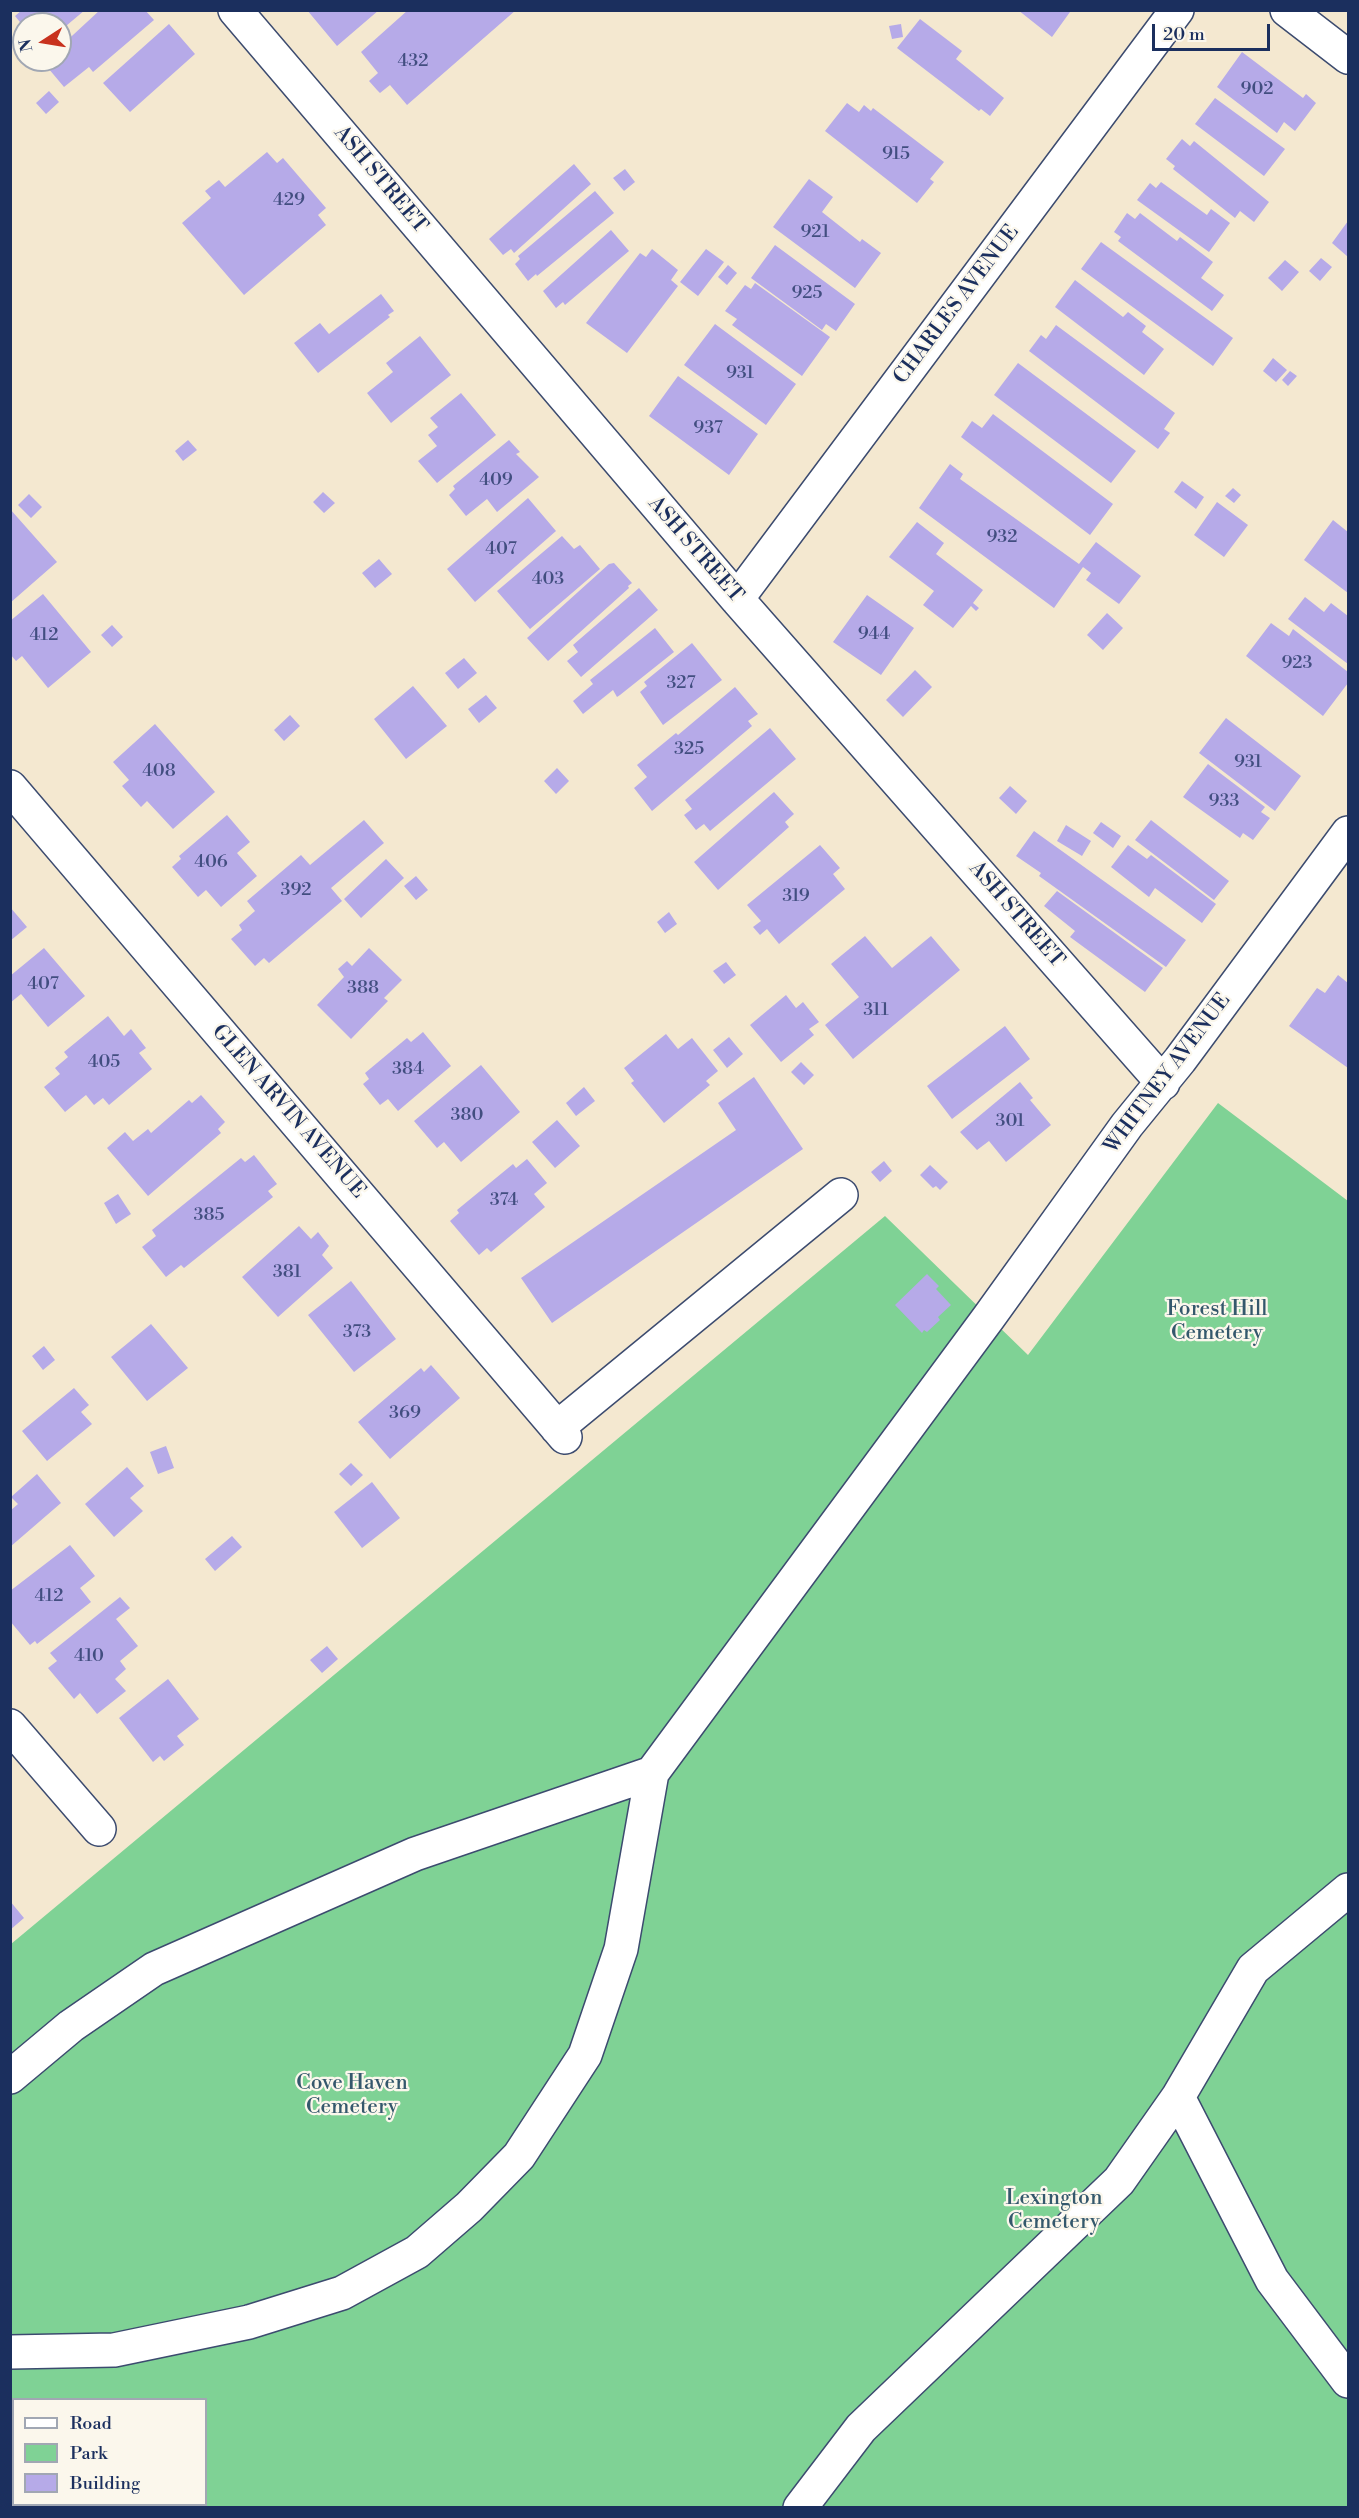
<!DOCTYPE html>
<style>
body{margin:0}
#map{position:relative;width:1359px;height:2518px;overflow:hidden;background:#f4e8d0;font-family:"Libre Bodoni",serif}
canvas{display:block}
.frame{position:absolute;inset:0;border:12px solid #1b2f5e;pointer-events:none}
.legend{position:absolute;left:12px;top:2398px;width:195px;height:108px;box-sizing:border-box;background:#fbf7ec;border:2px solid #a1a7b3;margin:0;padding:8px 10px;list-style:none;font-size:18px;color:#1b2f5e}
.legend li{display:flex;align-items:center;gap:12px;height:30px}
.legend b{width:30px;border:2px solid #a1a7b3}
.north{position:absolute;left:12px;top:12px;width:60px;height:60px;box-sizing:border-box;background:#fbf7ec;border:2px solid #a1a7b3;border-radius:50%;rotate:258deg;font-size:16px;font-weight:700;line-height:24px;text-align:center;color:#1b2f5e}
.north::after{content:'';display:block;margin:auto;width:21px;height:27px;background:#c8321e;clip-path:polygon(50% 0,100% 100%,50% 72%,0 100%)}
.scale{position:absolute;left:1152px;top:24px;width:118px;height:27px;box-sizing:border-box;border:3px solid #1b2f5e;border-top:0;padding-left:8px;font-size:18px;line-height:21px;white-space:nowrap;color:#1b2f5e;-webkit-text-stroke:4px #fbf7ec;paint-order:stroke}
</style>
<div id="map">
<canvas width="1359" height="2518"></canvas>
<div class="frame"></div>
<ul class="legend">
<li><b style="height:8px;background:#fff"></b>Road</li>
<li><b style="height:16px;background:#7fd295"></b>Park</li>
<li><b style="height:16px;background:#b6aae8"></b>Building</li>
</ul>
<div class="north">N</div>
<div class="scale">20 m</div>
</div>
<script>
const ctx = document.querySelector('canvas').getContext('2d');
ctx.lineJoin = 'round';
function fillPath(path, color) { ctx.fillStyle = color; ctx.fill(path, 'evenodd'); }
const poly = rows => new Path2D(rows.map(r => 'M' + r).join(''));
function trace(path, color, width, dash) { ctx.strokeStyle = color; ctx.lineWidth = width; ctx.lineCap = dash ? 'butt' : 'round'; ctx.setLineDash(dash || []); ctx.stroke(path); }
function write(font, color, halo, rows, align = 'center') {
  ctx.font = font + ' "Libre Bodoni",serif'; ctx.lineWidth = 4.5; ctx.setLineDash([]); ctx.textBaseline = 'middle'; ctx.strokeStyle = halo; ctx.fillStyle = color; for (const [text, x, y, turn = 0] of rows) {
    ctx.save(); ctx.translate(x, y); ctx.rotate((+turn || 0) * Math.PI / 180); ctx.textAlign = isNaN(turn) ? turn : align; if (halo) ctx.strokeText(text, 0, 0); ctx.fillText(text, 0, 0); ctx.restore();
  }
}
fillPath(poly([
 [1218,1103,1348,1201,1348,2507,11,2508,11,1944,885,1216,1028,1355],
 [14,2400,206,2400,206,2504,14,2504]
]), '#7fd295');
fillPath(poly([
 [22,10,85,10,60,31,60,24,24,24,24,27,15,16],
 [100,10,145,10,154,20,93,72,89,67,64,87,43,62,60,60,60,47],
 [307,10,379,10,337,46],
 [408,10,516,10,407,105,390,85,380,93,377,90,369,81,378,73,361,52],
 [1018,10,1067,10,1070,12,1052,37],
 [920,19,962,51,956,59,1004,98,990,116,981,109,979,111,897,48],
 [169,24,195,54,130,112,103,83],
 [901,24,903,37,892,39,889,26],
 [1242,52,1303,98,1306,94,1316,103,1295,131,1284,122,1277,133,1217,87],
 [49,91,59,102,46,114,36,103],
 [1215,98,1285,149,1264,176,1195,124],
 [847,103,859,112,864,105,871,111,873,108,944,162,930,179,934,182,917,203,825,131],
 [1182,139,1190,146,1194,141,1269,202,1254,222,1240,211,1235,218,1173,169,1175,166,1166,159],
 [267,152,277,163,283,158,326,208,318,215,326,225,244,295,182,223,211,198,205,191,219,180,225,187],
 [574,164,591,184,514,253,511,249,503,255,489,239],
 [625,169,635,182,624,191,613,178],
 [809,179,833,197,822,212,860,242,862,239,881,253,855,288,773,227],
 [1161,182,1207,215,1211,209,1230,223,1209,252,1137,200,1150,183,1156,188],
 [595,191,614,213,537,276,536,274,528,281,515,264,520,259,518,256],
 [1127,213,1135,219,1140,213,1177,241,1180,237,1213,262,1201,278,1224,295,1212,311,1118,241,1121,237,1114,232],
 [1348,221,1348,257,1332,243],
 [611,230,629,251,565,305,563,302,556,308,543,291],
 [1101,242,1233,338,1213,366,1081,269],
 [775,245,855,304,836,331,826,324,822,330,751,278],
 [652,249,678,270,671,280,678,286,627,353,586,323,640,253,646,257],
 [706,249,724,262,698,296,680,282],
 [1321,258,1332,267,1320,281,1309,271],
 [1285,260,1299,272,1282,291,1268,278],
 [728,265,737,273,727,285,718,277],
 [1075,280,1123,317,1128,312,1146,326,1142,332,1164,349,1144,375,1055,307],
 [755,283,830,337,802,376,732,325,737,319,725,311,745,285,751,289],
 [381,294,394,311,388,315,390,317,318,373,294,343,320,323,329,334],
 [715,324,796,384,766,425,684,365],
 [1056,325,1175,413,1164,429,1170,433,1158,449,1029,351,1041,335,1046,339],
 [420,336,451,375,391,423,367,393,393,372,386,363],
 [1273,358,1287,370,1276,382,1263,371],
 [1018,363,1136,451,1111,483,994,395],
 [1290,371,1297,376,1288,386,1282,380],
 [678,376,758,434,729,475,649,416],
 [461,393,496,435,437,483,418,461,437,446,428,435,438,427,430,418],
 [993,414,1113,504,1090,535,961,437,972,421,982,428],
 [188,440,197,450,183,461,175,451],
 [509,440,520,452,516,454,539,477,497,512,487,499,466,516,449,495,455,489,453,486],
 [950,464,963,474,960,479,1079,564,1096,542,1141,576,1119,604,1086,580,1091,573,1083,567,1054,608,919,508],
 [1182,481,1204,497,1196,509,1174,492],
 [1233,488,1241,495,1234,503,1225,496],
 [323,492,335,503,324,513,313,502],
 [29,494,42,507,31,518,18,505],
 [528,498,556,531,475,602,447,569],
 [1217,502,1248,525,1224,557,1194,535],
 [10,509,57,562,10,603],
 [1333,520,1348,532,1348,593,1304,560],
 [917,522,944,543,936,554,983,590,973,603,979,608,976,611,971,606,953,628,923,605,934,591,889,557],
 [562,536,574,549,580,545,600,569,530,629,497,591],
 [379,559,392,574,375,588,362,573],
 [614,563,632,583,628,586,629,588,548,661,527,638,609,564],
 [639,588,658,610,581,677,567,661,578,652,573,645],
 [43,594,91,652,48,688,22,656,16,661,10,654,10,621],
 [867,595,914,628,881,675,833,642],
 [1305,597,1324,612,1331,603,1348,616,1348,664,1288,619],
 [1107,613,1123,628,1103,650,1087,635],
 [1271,623,1289,636,1293,629,1348,672,1348,683,1323,716,1246,656],
 [112,625,123,637,112,647,101,635],
 [655,628,674,652,620,695,617,697,613,690,583,714,573,701,593,684,590,680],
 [692,643,722,680,663,725,640,692,647,686,644,682],
 [464,658,477,673,458,689,445,673],
 [915,670,932,687,903,717,886,700],
 [413,686,447,726,406,759,374,719],
 [735,687,758,714,748,721,752,726,652,811,634,788,647,777,637,765,676,733,678,735],
 [486,695,497,708,479,723,468,709],
 [290,715,300,726,284,741,274,730],
 [1226,718,1301,776,1275,811,1199,753],
 [155,724,215,792,173,829,147,801,141,807,122,786,129,780,113,762],
 [770,728,796,759,710,831,704,824,696,830,684,815,692,809,685,800],
 [1208,764,1265,807,1261,812,1270,818,1253,840,1243,833,1240,838,1183,797],
 [557,768,569,781,556,794,544,781],
 [1010,786,1027,801,1016,814,999,798],
 [774,792,794,814,785,822,789,827,718,890,694,862],
 [227,815,250,842,237,853,257,876,221,907,206,890,198,897,172,867,181,859,179,856],
 [364,820,384,843,331,888,342,901,269,963,264,958,255,966,231,939,242,930,239,925,255,911,247,901,301,855,310,865],
 [1151,820,1229,881,1214,900,1135,840],
 [1101,822,1121,836,1113,848,1093,833],
 [1066,825,1091,841,1082,856,1057,841],
 [1034,831,1186,940,1166,967,1039,876,1041,873,1016,856],
 [820,845,840,868,833,874,845,889,779,944,767,929,760,935,753,927,761,921,747,905],
 [1128,845,1147,859,1151,855,1216,904,1202,923,1155,888,1149,897,1111,867],
 [386,859,404,878,361,918,344,899],
 [416,876,428,890,416,900,404,886],
 [1057,891,1163,968,1145,992,1070,937,1075,931,1044,906],
 [10,907,27,927,10,941],
 [669,912,677,924,665,933,657,922],
 [865,936,892,968,931,936,960,970,853,1059,825,1025,859,997,831,964],
 [44,948,85,996,48,1027,21,994,10,1003,10,976],
 [369,948,402,980,384,998,388,1001,351,1039,317,1005,344,977,338,969,347,961,352,966],
 [726,962,736,975,724,984,713,971],
 [1338,975,1348,983,1348,1068,1289,1026,1317,988,1325,993],
 [786,995,796,1008,803,1002,819,1022,809,1029,814,1035,781,1062,750,1025],
 [108,1016,124,1036,131,1029,146,1048,139,1053,152,1069,109,1105,103,1098,94,1105,86,1095,65,1112,44,1087,60,1074,55,1068,68,1057,64,1052],
 [1005,1026,1030,1059,952,1119,927,1086],
 [423,1032,451,1066,398,1111,388,1099,380,1105,363,1084,369,1079,365,1073,407,1038,411,1042],
 [666,1034,678,1049,692,1038,718,1071,706,1081,710,1085,664,1123,631,1083,634,1081,624,1068],
 [729,1037,743,1054,727,1068,713,1050],
 [801,1062,814,1075,804,1085,791,1072],
 [481,1065,520,1112,461,1162,444,1142,437,1148,414,1121],
 [754,1077,803,1149,552,1323,521,1278,736,1130,718,1103],
 [1020,1082,1033,1098,1030,1100,1051,1125,1006,1162,989,1141,977,1150,960,1132],
 [584,1087,595,1101,576,1116,566,1103],
 [201,1095,225,1122,218,1129,221,1133,148,1196,107,1148,125,1132,133,1141,148,1129,151,1133,189,1100,192,1103],
 [557,1120,580,1146,555,1168,532,1142],
 [254,1155,277,1184,268,1191,273,1197,184,1268,181,1265,166,1277,142,1247,156,1236,152,1230,241,1158,245,1162],
 [527,1159,547,1183,534,1194,545,1207,491,1252,487,1248,479,1255,450,1221,459,1213,457,1210,513,1164,516,1168],
 [884,1161,892,1171,880,1182,871,1172],
 [930,1165,948,1182,940,1190,936,1186,933,1188,920,1175],
 [118,1194,131,1214,116,1224,104,1203],
 [299,1226,311,1239,318,1232,329,1246,322,1255,333,1268,278,1317,242,1277],
 [927,1274,939,1286,936,1289,951,1305,938,1317,940,1320,927,1332,924,1330,922,1333,895,1305],
 [351,1281,396,1339,354,1372,308,1315],
 [151,1324,188,1368,147,1401,111,1357],
 [44,1346,55,1360,43,1370,32,1356],
 [431,1365,460,1398,390,1459,358,1422,421,1368,424,1372],
 [74,1388,89,1405,81,1412,92,1424,47,1461,22,1431],
 [166,1446,174,1468,158,1474,150,1452],
 [351,1463,363,1475,351,1486,339,1474],
 [127,1467,144,1486,130,1498,143,1511,114,1537,85,1504],
 [37,1474,61,1503,10,1547,10,1511,18,1504,11,1497],
 [372,1482,400,1518,362,1548,334,1512],
 [232,1536,242,1547,215,1571,205,1559],
 [70,1545,95,1576,80,1588,91,1602,37,1644,35,1641,30,1645,10,1621,10,1591],
 [120,1597,130,1608,116,1619,138,1646,120,1661,126,1669,115,1679,126,1691,97,1714,80,1693,74,1699,48,1668,57,1661,50,1653],
 [327,1646,338,1659,322,1673,310,1660],
 [168,1679,199,1719,177,1736,184,1745,164,1761,160,1756,153,1762,119,1718],
 [10,1901,24,1918,10,1930]
]), '#b6aae8');
const minor = poly([
 [235,10,737,599,1163,1083],
 [1287,10,1348,57],
 [737,599,1177,10],
 [10,787,565,1437],
 [557,1428,841,1195],
 [10,1726,99,1829],
 [10,2077,71,2026,154,1969,415,1854,652,1773,989,1317,1127,1125,1180,1060,1348,833],
 [1178,2097,1272,2280,1348,2381],
 [10,2352,114,2350,249,2322,342,2293,417,2252,469,2207,519,2156,585,2055,621,1949,652,1773],
 [800,2508,861,2428,1119,2181,1178,2097,1253,1969,1348,1890]
]);
trace(minor, '#3c4b6f', 36);
trace(minor, '#fff', 33);
write('18px', '#424e80', null, [
 ["432",413,62],
 ["902",1257,90],
 ["915",896,155],
 ["429",289,201],
 ["921",815,233],
 ["925",807,294],
 ["931",740,374],
 ["937",708,429],
 ["409",496,481],
 ["932",1002,538],
 ["407",501,550],
 ["403",548,580],
 ["944",874,635],
 ["412",44,636],
 ["923",1297,664],
 ["327",681,684],
 ["325",689,750],
 ["931",1248,763],
 ["408",159,772],
 ["933",1224,802],
 ["406",211,863],
 ["392",296,891],
 ["319",796,897],
 ["407",43,985],
 ["388",363,989],
 ["311",876,1011],
 ["405",104,1063],
 ["384",408,1070],
 ["380",467,1116],
 ["301",1010,1122],
 ["374",504,1201],
 ["385",209,1216],
 ["381",287,1273],
 ["373",357,1333],
 ["369",405,1414],
 ["412",49,1597],
 ["410",89,1657]
]);
write('21px', '#1b2f5e', '#fbf7ec', [
 ["ASH STREET",380,180,50],
 ["CHARLES AVENUE",957,305,-53],
 ["ASH STREET",695,550,49],
 ["ASH STREET",1016,915,49],
 ["WHITNEY AVENUE",1168,1074,-53],
 ["GLEN ARVIN AVENUE",288,1112,49]
]);
write('21px', '#34586c', '#fbf7ec', [
 ["Forest Hill",1217,1310],
 ["Cemetery",1217,1334],
 ["Cove Haven",352,2084],
 ["Cemetery",352,2108],
 ["Lexington",1054,2199],
 ["Cemetery",1054,2223]
]);
</script>
